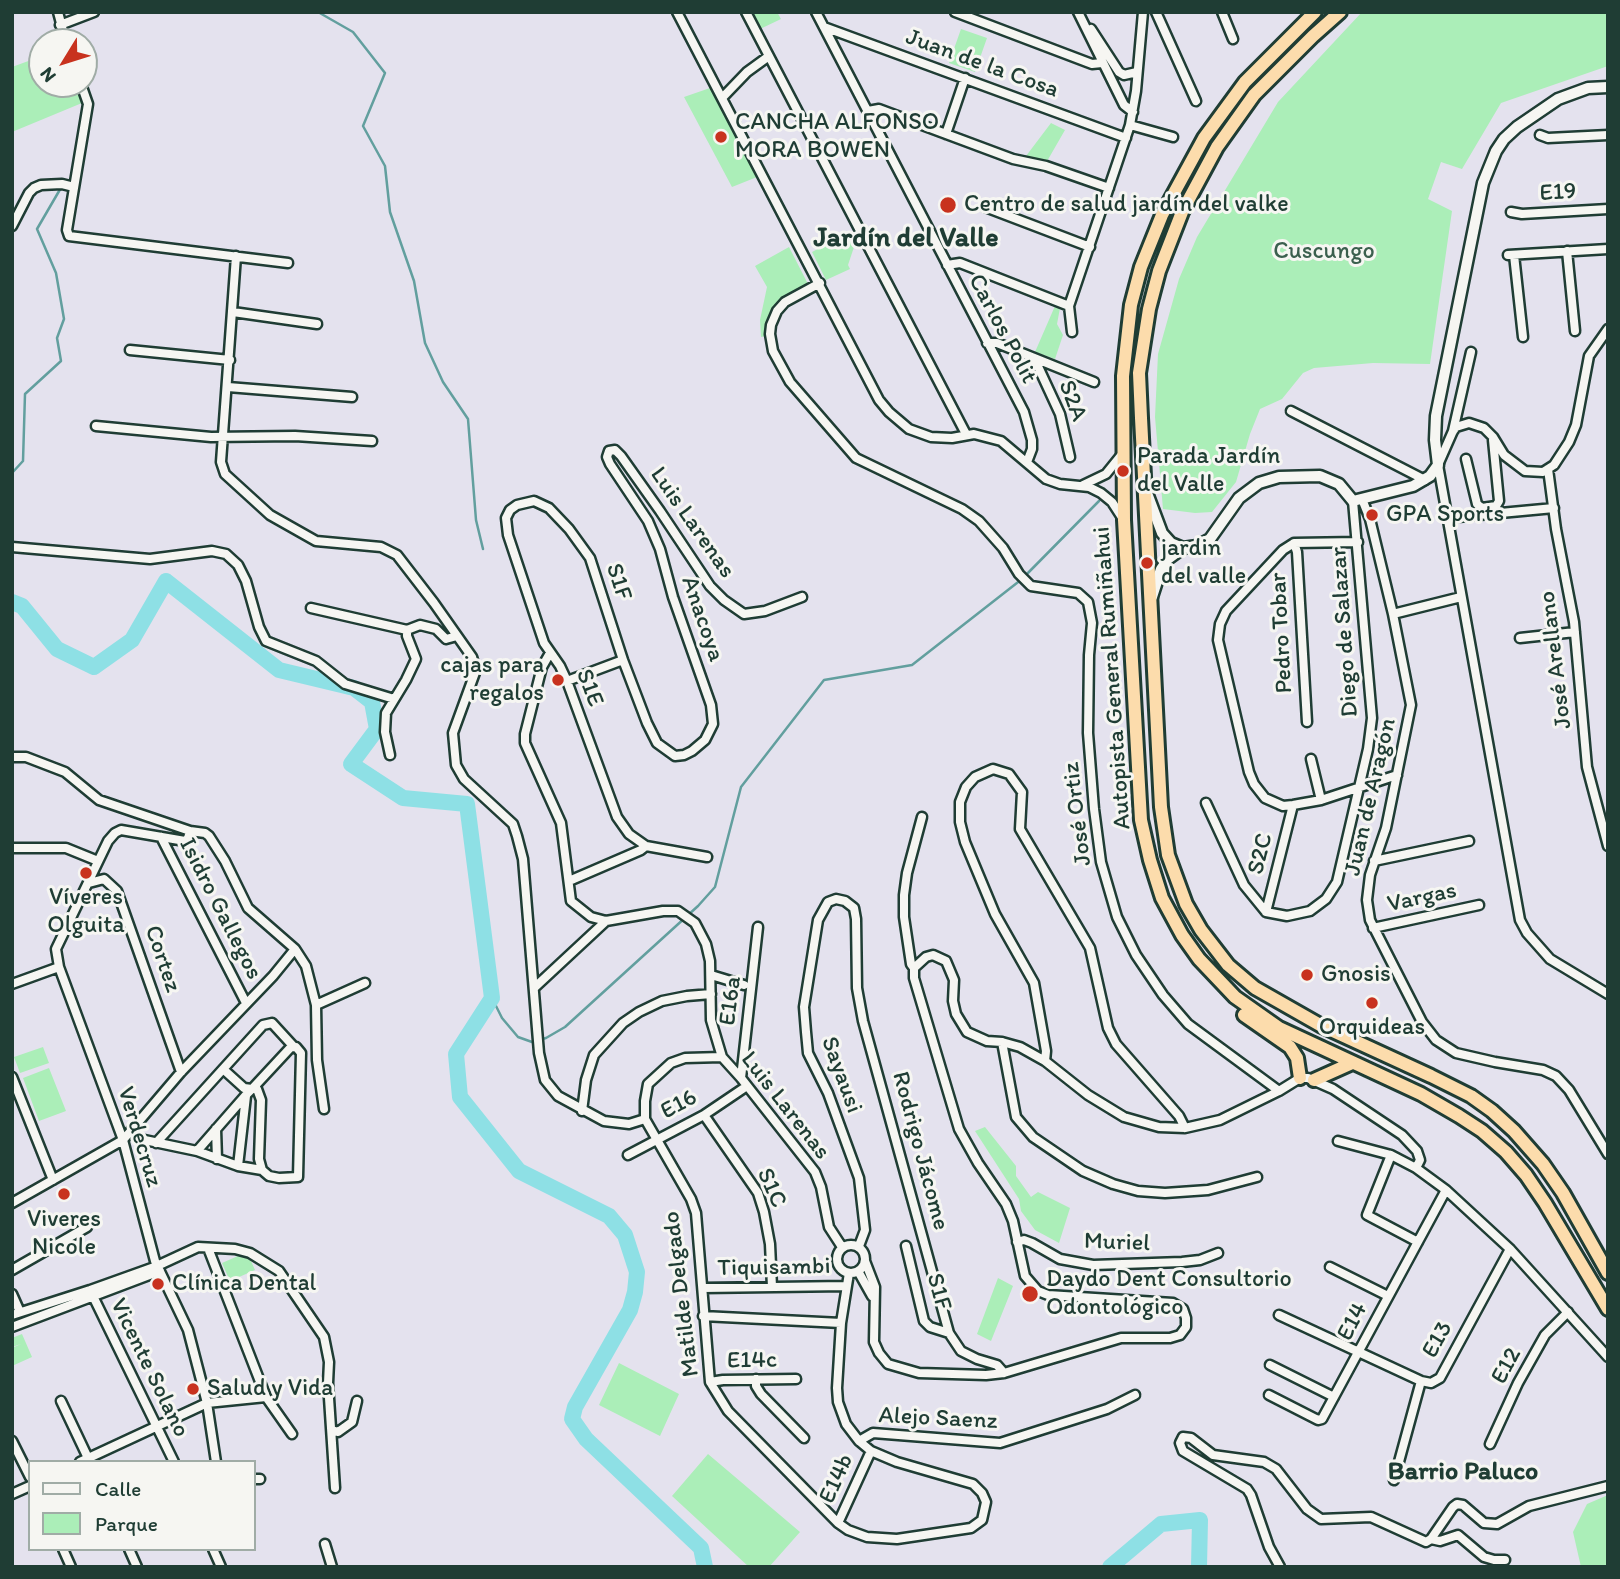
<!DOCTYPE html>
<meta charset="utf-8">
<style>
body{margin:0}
#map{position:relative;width:1620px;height:1579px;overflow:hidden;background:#e4e2ee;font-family:Itim,sans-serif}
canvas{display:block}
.frame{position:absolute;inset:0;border:14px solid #1f3d34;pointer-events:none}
.legend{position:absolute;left:28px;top:1460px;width:228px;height:91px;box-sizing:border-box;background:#f6f6f2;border:2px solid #a0aca6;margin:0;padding:9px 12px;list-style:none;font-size:21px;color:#1f3d34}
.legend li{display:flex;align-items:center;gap:14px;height:35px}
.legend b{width:35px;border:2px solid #a0aca6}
.north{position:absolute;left:28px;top:28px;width:70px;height:70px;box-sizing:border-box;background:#f6f6f2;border:2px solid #a0aca6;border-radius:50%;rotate:232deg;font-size:19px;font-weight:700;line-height:28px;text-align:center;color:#1f3d34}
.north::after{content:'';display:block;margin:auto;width:24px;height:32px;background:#c8321e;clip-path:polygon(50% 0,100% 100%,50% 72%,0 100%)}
</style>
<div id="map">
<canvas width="1620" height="1579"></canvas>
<div class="frame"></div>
<ul class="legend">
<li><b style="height:9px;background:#f6f6f2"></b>Calle</li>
<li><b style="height:19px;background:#abeeb8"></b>Parque</li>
</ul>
<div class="north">N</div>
</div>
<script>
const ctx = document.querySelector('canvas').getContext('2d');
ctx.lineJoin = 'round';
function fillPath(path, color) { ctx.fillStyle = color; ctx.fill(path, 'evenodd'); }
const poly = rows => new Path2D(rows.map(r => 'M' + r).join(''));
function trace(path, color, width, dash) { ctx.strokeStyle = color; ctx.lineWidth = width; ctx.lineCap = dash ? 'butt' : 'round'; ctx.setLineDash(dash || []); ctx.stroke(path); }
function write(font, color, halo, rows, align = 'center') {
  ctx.font = font + ' Itim,sans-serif'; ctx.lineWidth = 6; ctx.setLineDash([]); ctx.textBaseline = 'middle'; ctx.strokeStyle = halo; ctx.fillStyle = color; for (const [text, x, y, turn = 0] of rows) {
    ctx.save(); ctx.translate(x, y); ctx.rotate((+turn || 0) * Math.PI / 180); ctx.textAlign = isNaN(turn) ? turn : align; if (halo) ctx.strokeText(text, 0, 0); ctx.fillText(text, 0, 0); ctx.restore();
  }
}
fillPath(poly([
 [748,12,777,12,781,19,758,30],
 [1362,12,1608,12,1608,66,1501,103,1462,169,1441,162,1428,199,1452,211,1430,364,1373,363,1314,368,1303,373,1282,399,1260,409,1250,434,1236,482,1212,512,1195,513,1163,509,1155,417,1158,354,1179,279,1197,237,1278,102],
 [961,29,987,38,975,72,949,63],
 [42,56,42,84,74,84,82,103,12,132,12,67],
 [710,88,757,177,732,187,684,97],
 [1051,123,1065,130,1046,163,1023,160],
 [859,232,848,265,850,269,826,280,812,252,833,241,837,244],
 [789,247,808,284,786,297,770,312,766,336,761,337,760,320,767,287,755,266],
 [1055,306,1060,308,1057,324,1063,335,1055,359,1035,352],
 [43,1047,49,1063,20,1073,14,1057],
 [49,1068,66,1111,39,1121,23,1078],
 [985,1127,1016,1166,1016,1176,1031,1197,1038,1192,1070,1208,1059,1243,1035,1230,1021,1211,1019,1199,975,1131],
 [247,1252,255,1270,230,1281,222,1263],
 [998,1278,1013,1286,991,1341,977,1334],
 [22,1334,32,1357,12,1366,12,1348,21,1344,12,1347,12,1338],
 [619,1363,679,1394,660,1436,599,1405],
 [708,1454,800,1532,769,1567,749,1567,672,1496],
 [1608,1495,1608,1567,1581,1567,1573,1532,1587,1504]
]), '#abeeb8');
trace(poly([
 [318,12,353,32,385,73,363,126,385,166,390,212,414,281,425,343,443,382,468,419,476,520,483,549],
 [12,473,23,461,25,394,61,361,57,338,64,319,56,273,37,229,62,186],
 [492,998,502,1018,518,1037,532,1042,546,1038,565,1027,698,906,715,887,741,787,824,680,912,665,1022,579,1099,501]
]), '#629f9e', 2.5);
trace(poly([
 [12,602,22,606,57,649,94,667,132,640,166,581,279,670,354,688,372,702,377,729,351,764,403,798,467,804,492,998,456,1054,460,1097,519,1171,609,1216,625,1235,637,1272,635,1292,630,1310,575,1407,572,1419,586,1439,701,1548,705,1567],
 [1110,1567,1161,1524,1200,1520,1199,1567]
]), '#8ee0e5', 16);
const minor = poly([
 [58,12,66,42],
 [677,12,879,400,889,412,909,429,931,437,952,438,974,434,1001,441,1046,479,1060,484,1089,487,1101,493,1112,502,1123,519],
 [746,12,966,434],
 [816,12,1024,412,1032,440,1032,449,1027,462],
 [955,12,1092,64,1102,63],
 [1078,12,1124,105,1133,112],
 [1156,12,1196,101],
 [1222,12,1233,39],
 [60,25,94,12],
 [824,27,1126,138],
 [1091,29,1119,72,1124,75,1137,72],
 [81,84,88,104,67,230,69,236,288,263],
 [722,98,747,72,769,56],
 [868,111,879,109,1013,159,1046,166,1109,188],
 [1130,125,1173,137],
 [946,134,965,78],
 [1540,135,1548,138,1608,135],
 [985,207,1090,247],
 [1511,212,1522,214,1608,209],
 [12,226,29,193,34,188,41,185,62,184,74,187],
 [1567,251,1575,331],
 [1508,255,1608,249],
 [1514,255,1523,337],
 [236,256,221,462,225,474,270,515,316,541,381,547,397,555,434,603,472,657,476,670,453,733,456,765,464,779,513,824,517,836,523,859,539,1053,545,1080,558,1096,604,1121,629,1124,645,1119],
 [947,265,960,263,1069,306],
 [820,283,785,302,777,311,771,325,770,334,773,351,790,382,856,458,962,509,979,521,1003,548,1019,574,1031,586,1078,593,1088,602,1092,623,1089,655,1088,733,1094,809,1101,862,1117,917,1136,955,1163,995,1188,1024,1279,1091],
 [233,312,317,324],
 [1608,329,1589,356,1576,425,1569,442,1554,465,1543,472,1525,471,1504,455,1493,437,1484,428,1469,423,1456,427,1453,431,1438,465,1520,920,1527,933,1550,959,1608,994],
 [1072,332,1069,306,1130,125,1136,91,1143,12],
 [987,343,997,343,1094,382],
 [130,350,230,360],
 [1035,360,1060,414,1070,457],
 [228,387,352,397],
 [1291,411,1425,480],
 [96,426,211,437,295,436,372,441],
 [1453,431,1471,352],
 [1466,459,1477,504,1482,508,1496,506,1499,501,1493,440],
 [1548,469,1556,529,1574,622,1587,767,1608,846],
 [1083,485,1106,474,1123,453],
 [1362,499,1370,519,1393,614,1411,705,1386,828,1370,875,1367,900,1370,920,1422,1022,1436,1040,1456,1053,1495,1062,1543,1070,1556,1076,1569,1090,1608,1154],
 [1447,518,1554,508],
 [1358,542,1294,543,1283,550,1226,611,1220,624,1218,640,1249,772,1254,784,1265,798,1283,806,1293,805,1321,800,1397,775],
 [1294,543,1297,552,1307,722],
 [12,547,150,559,212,551,226,554,238,565,246,581,259,627,266,641,316,661,345,684,394,699],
 [311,608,407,630],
 [1393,614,1461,597],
 [1520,638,1575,632],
 [550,653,542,667,525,734,525,743,561,823,571,901,591,917,606,921,663,911,678,911,695,923,706,944,710,961,711,1020,722,1057,741,1078,815,1172,821,1187,829,1227,842,1247],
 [567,681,623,660],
 [390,755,385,732,386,713,406,680,416,659,407,636,407,630,420,625,436,629,446,639,457,636],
 [12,757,26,757,65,772,99,800,190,831,205,833,209,836,225,861,248,908,295,949,306,966,316,1005,317,1060,324,1109],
 [1311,759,1321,800],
 [1206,803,1244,885,1266,912,1287,916,1310,911,1326,899,1337,882,1368,749,1372,718,1353,501],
 [190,831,188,838,185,841,121,830,115,833,108,841,56,949,59,967,123,1140,155,1261,188,1330,207,1403,216,1462],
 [161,837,246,1003],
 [12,848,66,848,98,861],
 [707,857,646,846,629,834,617,817,567,681,560,666,544,643,508,535,506,518,510,510,517,505,534,501,549,508,569,529,590,558,623,660,647,723,657,743,675,756,684,755,692,751,705,740,713,724,711,705,673,597,660,549,648,521,610,464,607,457,609,451,615,450,621,456,660,511,710,586,724,600,744,614,765,611,802,597],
 [1374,861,1469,841],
 [569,881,641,850,646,846],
 [89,883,104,879,117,891,181,1072],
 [1266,912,1293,805],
 [1373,928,1479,905],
 [914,968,926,957,933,955,946,961,954,980,953,1001,956,1014,967,1032,987,1041,1002,1042,1020,1047,1045,1061,1088,1095,1124,1117,1159,1127,1185,1128,1220,1120,1279,1091,1300,1078,1308,1078,1333,1089,1402,1135,1417,1151,1420,1160,1416,1168],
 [711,975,744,985],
 [12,984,59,967],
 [534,988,606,921],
 [316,1005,365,983],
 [1002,1042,1016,1117,1033,1137,1083,1171,1113,1184,1138,1191,1165,1193,1208,1190,1257,1177],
 [722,1057,685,1058,671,1063,648,1084,645,1101,645,1119,691,1199,696,1213,710,1382,728,1411,838,1523,848,1530,867,1537,897,1539,971,1528,982,1520,986,1502,982,1493,973,1484,897,1462,871,1451,859,1441,846,1424,838,1402,837,1388,841,1323,849,1273],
 [1045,1061,1046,1051,1034,983,995,914,965,842,960,822,960,802,966,787,975,777,993,769,1009,774,1022,792,1020,829,1090,948,1108,1028,1116,1044,1179,1116,1185,1128],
 [12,1077,53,1180],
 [741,1078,758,927],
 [582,1111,586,1080,594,1055,623,1023,639,1012,662,1001,687,996,711,994],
 [704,1115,758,1193,764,1212,770,1244,772,1287],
 [216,1129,217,1159],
 [130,1132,140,1139,197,1151,246,1095,252,1089,257,1089,261,1100,259,1159,262,1170,269,1176,279,1178,298,1177,301,1053,296,1047,291,1047,252,1089,244,1088,223,1069],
 [1338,1141,1391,1155,1416,1168,1446,1190,1510,1249,1608,1357],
 [156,1143,263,1025,272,1023,294,1047],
 [197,1151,238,1166,262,1170],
 [628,1155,704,1115,747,1086],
 [1391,1155,1367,1215,1418,1242],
 [238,1166,246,1096],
 [12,1203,123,1140,181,1072,273,976,295,949],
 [1017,1242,1024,1240,1032,1243,1060,1259,1093,1265,1182,1262,1200,1260,1218,1253],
 '837 1259a14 14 0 1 1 28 0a14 14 0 1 1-28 0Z',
 [859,1246,865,1230,859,1178,828,1093,808,1053,806,1032,804,1007,818,920,828,902,836,899,845,901,854,908,856,919,857,988,863,1021,949,1333,961,1351,977,1359,997,1365,1004,1373],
 [906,1246,924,1321,930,1327,949,1333],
 [208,1248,266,1397,292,1434],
 [865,1261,875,1287,874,1342,879,1353,888,1364,919,1373,986,1375,1004,1373,1121,1338,1170,1338,1180,1335,1186,1327,1186,1318,1183,1309,1173,1303,1048,1295,1038,1291,1025,1276,1013,1221,1006,1204,978,1163,959,1129,914,978,914,968,911,964,904,917,904,895,907,873,922,817],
 [1330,1267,1388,1296],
 [12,1270,87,1227],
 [858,1271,872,1296],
 [703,1288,846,1286],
 [90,1290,174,1462],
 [12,1294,20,1312],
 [12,1315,90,1290,157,1266,198,1247,235,1249,250,1253,279,1271,324,1337,329,1362,328,1383,335,1488],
 [1279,1315,1421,1381,1431,1383,1440,1378,1510,1249],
 [703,1316,841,1323],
 [12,1327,160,1271],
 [1270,1365,1334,1397],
 [756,1379,756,1386,761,1394,804,1438],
 [710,1382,723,1380,796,1379],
 [1269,1395,1318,1420,1322,1419,1446,1190],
 [61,1401,88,1458],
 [332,1430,338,1432,352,1422,357,1401],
 [12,1441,30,1477],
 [859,1441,873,1433,1000,1443,1107,1409,1135,1395],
 [1490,1444,1518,1383,1545,1335,1568,1312],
 [80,1462,207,1403,266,1397],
 [254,1479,260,1479],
 [1394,1480,1421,1381],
 [12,1494,30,1486],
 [838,1523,871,1451],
 [1431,1539,1440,1541,1458,1535,1484,1557,1494,1560,1505,1560],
 [325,1544,332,1567],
 [63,1549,71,1567],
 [129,1549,137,1567],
 [213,1549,221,1567],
 [1280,1567,1269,1547,1251,1495,1247,1489,1183,1451,1180,1443,1183,1437,1191,1438,1213,1455,1264,1462,1276,1469,1307,1509,1321,1519,1371,1517,1426,1542,1431,1539,1453,1507,1457,1504,1463,1505,1484,1523,1497,1524,1529,1506,1608,1486]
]);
const tertiary = poly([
 [1147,493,1162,533,1171,543,1183,548],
 [1152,597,1161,569,1168,559,1183,548,1197,546,1210,539,1239,498,1259,483,1279,477,1320,476,1339,484,1353,501,1413,486,1430,476,1438,465,1435,440,1436,416,1483,183,1496,151,1504,139,1517,127,1558,99,1588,88,1608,87]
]);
const trunk = poly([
 [1315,12,1245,82,1204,138,1162,215,1141,267,1131,305,1123,376,1124,520,1141,820,1150,860,1162,898,1182,935,1199,959,1235,997,1279,1028,1421,1094,1459,1116,1482,1131,1506,1152,1526,1175,1545,1203,1608,1309],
 [1340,12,1313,36,1254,95,1217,147,1182,212,1159,271,1149,309,1139,373,1141,418,1161,807,1168,855,1186,904,1201,930,1228,965,1255,988,1320,1025,1431,1076,1471,1096,1492,1111,1514,1131,1543,1164,1563,1193,1608,1273],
 [1244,1015,1290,1047,1297,1058,1300,1078],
 [1314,1080,1352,1063]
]);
trace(minor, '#1f3d34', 13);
trace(tertiary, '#1f3d34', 15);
trace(trunk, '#1f3d34', 18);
trace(minor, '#f6f6f2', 8);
trace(tertiary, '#f6f6f2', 10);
trace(trunk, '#fcdcac', 12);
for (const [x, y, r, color] of [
 [721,137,7,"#c8321e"],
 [948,205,9,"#c8321e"],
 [1123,471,7,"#c8321e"],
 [1372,515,7,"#c8321e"],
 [1147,563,7,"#c8321e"],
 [558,680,7,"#c8321e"],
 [86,873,7,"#c8321e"],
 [1307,975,7,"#c8321e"],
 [1372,1003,7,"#c8321e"],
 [64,1194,7,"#c8321e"],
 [158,1284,7,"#c8321e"],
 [1030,1294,9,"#c8321e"],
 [193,1389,7,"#c8321e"]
]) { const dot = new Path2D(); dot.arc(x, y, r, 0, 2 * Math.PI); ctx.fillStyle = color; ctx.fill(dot); trace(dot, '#f6f6f2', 2.5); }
write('24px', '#1f3d34', '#f6f6f2', [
 ["Juan de la Cosa",982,64,20],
 ["E19",1558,193,-4],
 ["Carlos Polit",1002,329,62],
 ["S2A",1072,401,69],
 ["Luis Larenas",692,523,55],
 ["S1F",618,582,72],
 ["Anacoya",702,619,71],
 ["Diego de Salazar",1345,632,-94],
 ["Pedro Tobar",1282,633,-93],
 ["José Arellano",1556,660,-97],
 ["Autopista General Rumiñahui",1113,678,-94],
 ["S1E",589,688,69],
 ["Juan de Aragón",1371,797,-77],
 ["José Ortiz",1078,814,-97],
 ["S2C",1261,854,-76],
 ["Vargas",1422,898,-12],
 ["Isidro Gallegos",220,909,63],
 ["Cortez",162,959,71],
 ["E16a",731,1001,-83],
 ["Sayausi",841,1075,70],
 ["E16",679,1105,-28],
 ["Luis Larenas",785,1106,52],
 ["Verdecruz",139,1137,73],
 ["Rodrigo Jácome",920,1151,75],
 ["S1C",771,1188,66],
 ["Muriel",1117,1243,2],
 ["Tiquisambi",774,1268,-1],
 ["S1F",938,1292,74],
 ["Matilde Delgado",682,1294,-97],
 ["E14",1353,1322,-63],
 ["E13",1438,1340,-61],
 ["E14c",752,1361,-1],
 ["E12",1507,1366,-62],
 ["Vicente Solano",149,1368,64],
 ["Alejo Saenz",938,1419,3],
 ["E14b",837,1479,-66]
]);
write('24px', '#1f3d34', '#f6f6f2', [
 ["CANCHA ALFONSO",735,123],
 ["MORA BOWEN",735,151],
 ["Centro de salud jardín del valke",964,205],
 ["Parada Jardín",1137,457],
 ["del Valle",1137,485],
 ["GPA Sports",1386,515],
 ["jardin",1161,549],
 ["del valle",1161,577],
 ["cajas para",544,666,"right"],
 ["regalos",544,694,"right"],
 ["Víveres",86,898,"center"],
 ["Olguita",86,926,"center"],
 ["Gnosis",1321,975],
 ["Orquideas",1372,1028,"center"],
 ["Viveres",64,1220,"center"],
 ["Nicole",64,1248,"center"],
 ["Daydo Dent Consultorio",1046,1280],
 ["Odontológico",1046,1308],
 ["Clínica Dental",172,1284],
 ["Salud y Vida",207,1389]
], 'left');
write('24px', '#3b604e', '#f6f6f2', [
 ["Cuscungo",1324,252]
]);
write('bold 26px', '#1f3d34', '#f6f6f2', [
 ["Barrio Paluco",1463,1472]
]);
write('bold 28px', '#1f3d34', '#f6f6f2', [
 ["Jardín del Valle",906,239]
]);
</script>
